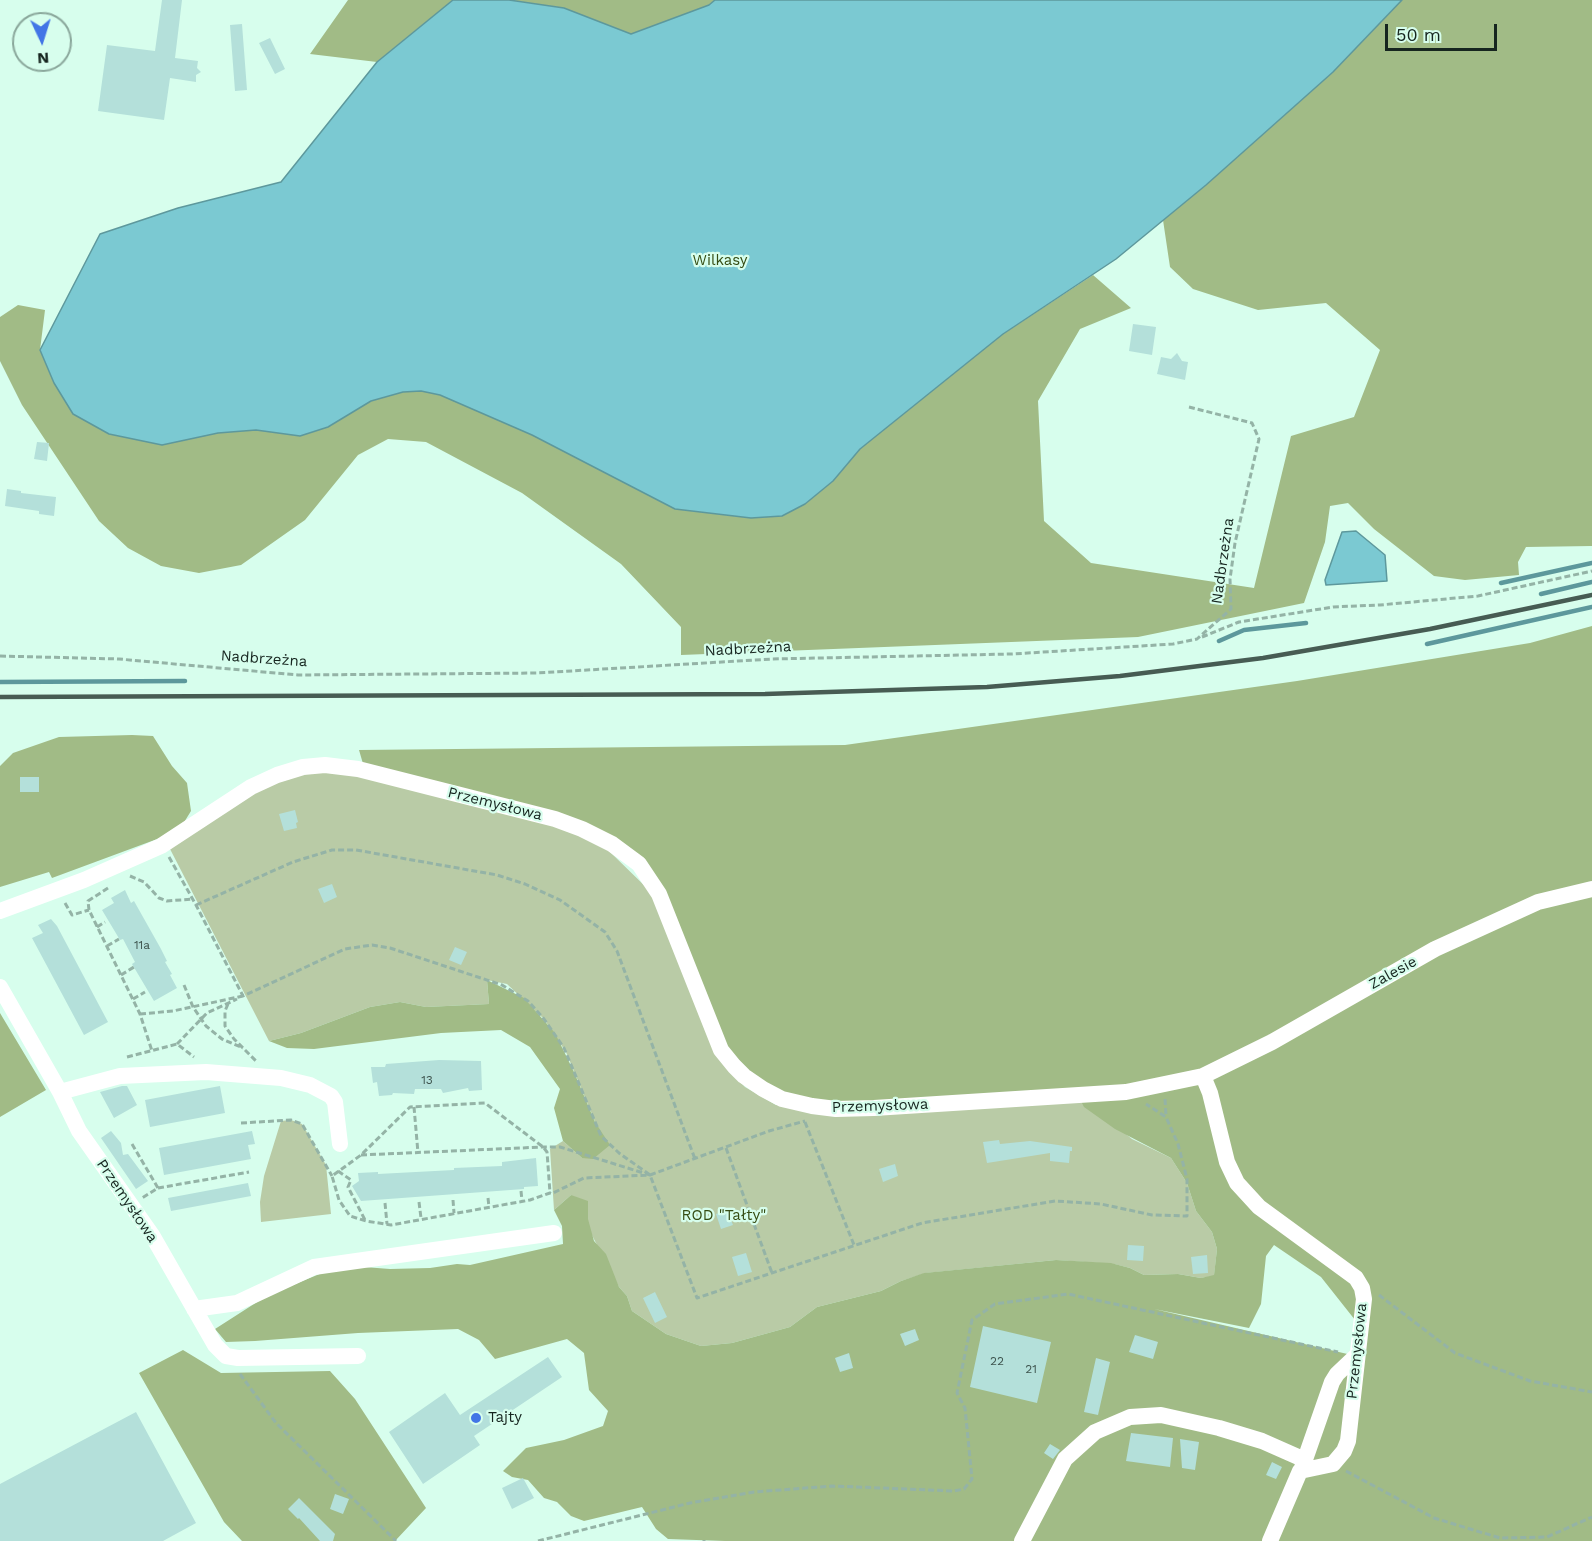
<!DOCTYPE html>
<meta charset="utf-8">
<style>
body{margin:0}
#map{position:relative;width:1592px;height:1541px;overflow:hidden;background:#d7feed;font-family:"Work Sans",sans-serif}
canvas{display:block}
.north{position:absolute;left:12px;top:12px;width:60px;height:60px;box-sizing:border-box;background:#d7feed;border:2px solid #8aa79b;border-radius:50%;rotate:176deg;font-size:16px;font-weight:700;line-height:24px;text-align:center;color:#16251f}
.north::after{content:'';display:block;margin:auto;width:21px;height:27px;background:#4275e6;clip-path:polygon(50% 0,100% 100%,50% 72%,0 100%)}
.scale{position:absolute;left:1385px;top:24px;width:112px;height:27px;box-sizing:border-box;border:3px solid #16251f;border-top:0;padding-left:8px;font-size:18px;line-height:21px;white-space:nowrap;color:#16251f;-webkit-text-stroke:4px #d7feed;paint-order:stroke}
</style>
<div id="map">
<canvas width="1592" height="1541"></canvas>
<div class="north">N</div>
<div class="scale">50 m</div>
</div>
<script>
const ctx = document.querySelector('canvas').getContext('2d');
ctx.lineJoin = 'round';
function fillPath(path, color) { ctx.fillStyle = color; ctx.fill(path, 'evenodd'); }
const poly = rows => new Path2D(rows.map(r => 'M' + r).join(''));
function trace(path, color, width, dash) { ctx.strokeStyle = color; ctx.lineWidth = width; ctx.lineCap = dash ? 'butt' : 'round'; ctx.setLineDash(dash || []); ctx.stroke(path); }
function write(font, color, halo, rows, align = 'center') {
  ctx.font = font + ' "Work Sans",sans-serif'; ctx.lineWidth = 4.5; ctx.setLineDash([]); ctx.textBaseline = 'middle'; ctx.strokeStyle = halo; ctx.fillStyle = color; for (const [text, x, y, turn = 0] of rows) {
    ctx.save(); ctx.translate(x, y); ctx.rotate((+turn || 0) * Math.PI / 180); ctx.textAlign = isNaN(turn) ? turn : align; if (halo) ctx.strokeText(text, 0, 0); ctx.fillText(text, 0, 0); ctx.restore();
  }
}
fillPath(poly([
 [329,771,366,774,563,828,608,850,651,892,724,1065,745,1087,776,1105,1078,1095,1132,1139,1171,1158,1187,1183,1196,1211,1212,1232,1217,1249,1214,1276,1201,1278,1178,1274,1144,1275,1130,1268,1114,1264,1056,1260,926,1273,901,1281,881,1291,817,1307,790,1327,732,1343,701,1346,666,1334,632,1311,627,1296,619,1287,571,1195,554,1210,550,1149,563,1141,582,1158,601,1136,566,1052,544,1019,507,984,487,980,489,1004,426,1007,400,1002,370,1007,301,1033,269,1041,170,849,250,793,285,777],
 [291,1120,302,1124,326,1165,331,1214,261,1222,260,1202,264,1176,281,1121]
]), '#b9cba6');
fillPath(poly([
 [348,0,453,0,377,62,310,54],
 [509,0,715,0,709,5,631,34,564,8],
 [1402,0,1592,0,1592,546,1526,547,1518,562,1519,575,1465,580,1434,576,1374,529,1348,503,1330,506,1325,542,1304,603,1138,637,681,655,681,627,621,564,522,493,426,442,388,439,358,455,305,520,241,565,199,573,161,566,128,548,99,521,22,405,0,361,0,317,18,305,45,310,40,350,54,383,218,433,256,430,300,436,328,427,371,401,403,392,421,391,440,395,532,435,675,509,751,518,782,516,805,504,833,481,860,449,1003,334,1093,275,1131,308,1080,329,1038,401,1044,521,1091,563,1254,588,1291,436,1354,417,1380,350,1326,303,1258,310,1193,289,1170,267,1163,220,1206,185,1333,72],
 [1592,626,1592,1541,725,1541,668,1539,656,1529,642,1507,584,1521,571,1516,557,1502,544,1498,528,1480,512,1477,503,1471,526,1448,564,1440,603,1426,608,1411,589,1390,584,1353,567,1339,495,1359,479,1340,458,1329,358,1333,255,1341,226,1342,215,1329,268,1295,327,1271,364,1267,390,1269,430,1268,457,1264,470,1265,563,1244,562,1226,554,1210,571,1195,588,1201,588,1219,594,1241,606,1254,619,1287,627,1296,632,1311,666,1334,701,1346,732,1343,790,1327,817,1307,881,1291,901,1281,924,1273,1056,1260,1111,1263,1130,1268,1144,1275,1178,1274,1201,1278,1214,1275,1217,1249,1212,1232,1196,1211,1187,1183,1171,1158,1115,1129,1084,1107,1078,1095,874,1108,812,1106,754,1092,721,1050,659,894,645,865,612,844,570,825,366,774,359,750,845,745,1297,681,1530,643],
 [1274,1245,1321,1277,1359,1325,1361,1300,1358,1283,1328,1258,1356,1278,1362,1288,1364,1299,1356,1356,1154,1309,1249,1328,1261,1304,1266,1256],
 [132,735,153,736,172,766,187,783,191,811,183,824,160,838,52,878,49,872,0,887,0,766,13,753,59,737],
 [487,980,524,998,555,1033,574,1072,595,1122,610,1145,593,1159,582,1158,563,1141,554,1108,560,1089,530,1047,501,1030,441,1033,314,1049,287,1048,269,1041,301,1033,370,1007,400,1002,426,1007,489,1004],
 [0,1013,46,1090,0,1117],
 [183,1350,221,1373,330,1371,355,1399,426,1508,395,1541,242,1541,224,1522,139,1373]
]), '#a1bb86');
const water = poly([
 [453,0,509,0,564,8,631,34,709,5,715,0,1402,0,1333,72,1206,185,1116,259,1003,334,860,449,833,481,805,504,782,516,751,518,675,509,532,435,440,395,421,391,403,392,371,401,328,427,300,436,256,430,218,433,162,445,109,434,73,414,54,383,40,350,100,234,178,208,281,182,377,62,453,0],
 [1356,531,1385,555,1387,581,1326,585,1325,580,1342,532,1356,531]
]);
fillPath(water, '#7bc9d2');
trace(water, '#5d989c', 1.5);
trace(poly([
 [1501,583,1592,563],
 [1541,594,1592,582],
 [1219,641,1244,630,1306,623],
 [1427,644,1592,607],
 [0,682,185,681]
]), '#5d989c', 4.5);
fillPath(poly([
 [162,0,182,0,175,58,198,61,197,68,201,72,196,75,196,82,170,78,164,120,98,111,107,45,155,51],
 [242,24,247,90,235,91,230,25],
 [270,38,285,69,275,74,259,43],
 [1133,324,1156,327,1152,355,1129,351],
 [1177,353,1182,361,1188,362,1185,380,1157,374,1161,357,1171,359],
 [37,442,49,443,47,461,34,459],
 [7,489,21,491,21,493,56,497,54,516,39,514,39,511,5,506],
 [20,777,39,777,39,792,20,792],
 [295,810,298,822,296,823,297,828,284,831,279,814],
 [332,884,337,897,324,903,318,889],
 [125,890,131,903,134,901,161,949,167,961,165,962,172,974,170,975,177,988,154,1001,132,964,135,962,123,939,120,940,102,910,114,903,111,898],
 [51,919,57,926,108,1022,84,1035,32,938,43,933,38,925],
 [455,947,467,952,461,965,449,960],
 [439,1060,481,1061,482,1090,469,1091,468,1088,443,1093,441,1089,415,1089,414,1094,393,1093,392,1095,379,1096,377,1082,373,1083,371,1067,385,1067,386,1064],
 [122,1086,127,1086,137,1105,114,1118,100,1092],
 [220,1086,225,1113,150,1127,145,1100],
 [111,1131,121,1143,123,1155,128,1154,148,1181,136,1189,101,1138],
 [252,1131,255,1144,248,1145,251,1159,164,1175,159,1148],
 [999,1140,1000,1144,1030,1141,1072,1147,1072,1151,1070,1151,1069,1163,1050,1161,1050,1153,987,1163,983,1142],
 [536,1158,538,1186,524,1187,524,1189,361,1201,352,1186,359,1181,358,1173,378,1172,378,1174,454,1170,454,1168,502,1166,502,1162],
 [895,1164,898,1176,883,1182,879,1169],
 [248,1183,251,1196,171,1211,168,1198],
 [727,1210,733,1225,721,1229,716,1214],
 [1128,1245,1144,1246,1143,1261,1127,1260],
 [746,1253,752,1272,738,1276,732,1257],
 [1207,1255,1208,1273,1193,1274,1191,1257],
 [655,1292,667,1317,655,1323,643,1298],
 [983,1326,1051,1342,1037,1403,970,1387],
 [915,1329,919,1340,905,1346,900,1334],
 [1135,1335,1158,1342,1153,1359,1129,1352],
 [849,1353,853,1368,840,1372,835,1358],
 [548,1357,562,1377,474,1436,480,1445,423,1484,389,1432,445,1393,460,1415],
 [1096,1358,1110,1362,1098,1415,1084,1412],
 [136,1412,196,1523,163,1541,0,1541,0,1484],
 [1131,1433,1173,1438,1170,1467,1126,1461],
 [1180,1439,1199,1442,1195,1470,1182,1468],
 [1050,1444,1060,1450,1053,1459,1044,1453],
 [1272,1462,1282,1467,1276,1479,1266,1475],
 [523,1478,534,1498,512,1509,502,1488],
 [335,1494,349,1499,343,1514,330,1509],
 [299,1498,335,1534,333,1541,320,1541,299,1518,298,1519,288,1509]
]), '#b4e0da');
trace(poly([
 [1202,637,1239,622,1333,607,1380,605,1478,596,1592,571],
 [0,656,119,659,298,675,537,673,772,659,1012,654,1173,644,1197,639,1231,609,1230,579,1235,543,1259,439,1252,423,1189,407],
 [169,857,196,905,243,996,345,949,372,945,390,948,502,985,528,1001,544,1019,564,1048,601,1136,619,1153,650,1175,697,1298,922,1223,1055,1201,1101,1204,1152,1215,1187,1216,1187,1179,1178,1144,1166,1117,1146,1104],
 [130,876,144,882,159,898,167,901,193,899],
 [108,888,88,901,89,910,140,1014,152,1051],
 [65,903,72,915,89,910],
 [196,905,293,862,332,850,356,850,497,875,525,884,560,900,605,932,617,951,695,1159],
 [97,927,105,922],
 [107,946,119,939],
 [121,975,134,967],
 [184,985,193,1007,206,1026,222,1039,243,1048],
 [133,999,145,992],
 [228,1004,225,1011,225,1026,234,1039,256,1061],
 [140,1014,173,1011,243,996],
 [177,1044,207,1013,237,999],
 [127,1057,177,1044,194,1057],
 [1165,1099,1166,1116],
 [414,1107,418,1153],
 [805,1122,854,1245],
 [241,1123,291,1120,302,1124,332,1176],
 [132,1144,158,1188,142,1198],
 [726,1148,772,1273],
 [361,1155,543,1147,560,1147,650,1175,584,1178,553,1193,550,1193,530,1200,391,1225,366,1221,350,1216,339,1200,332,1176,361,1155,410,1107,485,1103,543,1147,547,1152,550,1193],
 [338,1171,351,1180,348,1187,365,1220],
 [650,1175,769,1131,805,1121],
 [158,1188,249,1172],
 [521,1191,522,1201],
 [488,1198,489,1207],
 [453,1200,454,1213],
 [419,1202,421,1218],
 [385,1203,387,1224],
 [1379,1295,1455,1353,1530,1381,1592,1392],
 [240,1374,276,1423,396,1541],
 [1346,1471,1434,1518,1500,1538,1547,1537,1592,1517],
 [704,1540,704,1541],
 [538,1541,690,1503,754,1492,832,1486,954,1491,964,1489,972,1479,965,1408,957,1393,972,1320,995,1304,1068,1294,1338,1352]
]), '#94b3a6', 3, [6, 3]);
trace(poly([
 [0,911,84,880,161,846,251,787,277,775,303,767,325,765,358,769,555,819,582,829,612,844,639,864,659,894,721,1050,734,1066,744,1076,763,1089,782,1099,812,1106,836,1109,874,1108,1126,1092,1203,1076,1272,1042,1435,949,1538,902,1592,889],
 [0,987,60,1092,79,1131,152,1235,215,1345,226,1356,238,1358,358,1356],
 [1203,1076,1210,1093,1227,1162,1237,1183,1259,1207,1356,1278,1362,1288,1364,1299,1348,1441,1344,1451,1333,1464,1300,1471,1270,1541],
 [60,1092,120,1076,206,1072,281,1078,310,1085,331,1096,335,1102,340,1144],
 [194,1309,237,1303,314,1267,554,1233],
 [1302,1468,1332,1382,1337,1374,1356,1356],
 [1022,1541,1065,1459,1095,1432,1130,1417,1161,1415,1219,1428,1262,1441,1305,1460]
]), '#fff', 16);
trace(poly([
 [0,697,765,694,987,687,1120,676,1263,658,1430,629,1592,595]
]), '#475c53', 4.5);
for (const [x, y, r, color] of [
 [476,1418,6,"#4275e6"]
]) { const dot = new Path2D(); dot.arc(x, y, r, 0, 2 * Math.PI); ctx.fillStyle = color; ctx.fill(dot); trace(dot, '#d7feed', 2); }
write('12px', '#3e544e', null, [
 ["11a",142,945],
 ["13",427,1080],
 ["22",997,1361],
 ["21",1031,1369]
]);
write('15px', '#354c13', '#d7feed', [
 ["Wilkasy",720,261],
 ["ROD \"Tałty\"",724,1216]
]);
write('15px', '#16251f', '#d7feed', [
 ["Nadbrzeżna",1223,561,-82],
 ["Nadbrzeżna",748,649,-3],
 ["Nadbrzeżna",264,659,4],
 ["Przemysłowa",495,804,14],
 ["Zalesie",1393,973,-29],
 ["Przemysłowa",880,1106,-2],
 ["Przemysłowa",127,1201,56],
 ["Przemysłowa",1357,1351,-84]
]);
write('15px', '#16251f', '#d7feed', [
 ["Tajty",488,1418]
], 'left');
</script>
